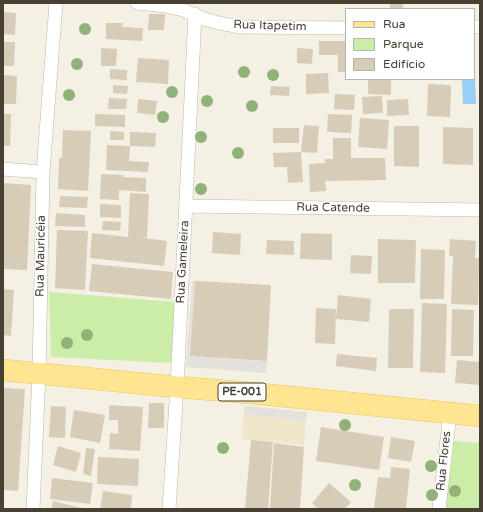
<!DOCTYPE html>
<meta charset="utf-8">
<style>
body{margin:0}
#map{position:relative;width:483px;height:512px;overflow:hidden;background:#f4f0e4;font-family:"Varela Round",sans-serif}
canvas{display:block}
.frame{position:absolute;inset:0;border:4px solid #474033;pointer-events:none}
.legend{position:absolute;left:345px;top:8px;width:130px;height:72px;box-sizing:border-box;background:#fff;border:1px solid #b5b3ad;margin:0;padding:5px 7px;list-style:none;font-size:12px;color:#474033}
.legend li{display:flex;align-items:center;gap:8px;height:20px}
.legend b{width:20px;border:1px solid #b5b3ad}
</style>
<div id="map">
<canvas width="483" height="512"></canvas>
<div class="frame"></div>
<ul class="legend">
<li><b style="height:5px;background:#ffe492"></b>Rua</li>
<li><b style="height:11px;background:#cceda8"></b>Parque</li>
<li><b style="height:11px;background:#d7ccb8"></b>Edifício</li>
</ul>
</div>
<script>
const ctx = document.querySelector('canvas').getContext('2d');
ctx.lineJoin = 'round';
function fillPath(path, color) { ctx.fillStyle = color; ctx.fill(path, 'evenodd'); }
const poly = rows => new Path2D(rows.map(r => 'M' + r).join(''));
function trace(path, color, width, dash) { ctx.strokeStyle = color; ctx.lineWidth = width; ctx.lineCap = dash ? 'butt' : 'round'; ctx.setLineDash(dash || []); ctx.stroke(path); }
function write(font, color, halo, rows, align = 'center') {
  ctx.font = font + ' "Varela Round",sans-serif'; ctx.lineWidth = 3; ctx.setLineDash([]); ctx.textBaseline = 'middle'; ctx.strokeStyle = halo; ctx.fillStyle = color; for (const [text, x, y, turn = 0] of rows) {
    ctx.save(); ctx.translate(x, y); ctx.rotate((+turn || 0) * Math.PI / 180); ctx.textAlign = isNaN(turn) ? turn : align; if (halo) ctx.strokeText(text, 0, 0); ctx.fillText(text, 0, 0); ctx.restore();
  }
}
fillPath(poly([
 [244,414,306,421,304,445,242,439]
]), '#efe6cc');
fillPath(poly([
 [49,292,176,302,172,363,51,357],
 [452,441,480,443,480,509,445,509]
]), '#cceda8');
fillPath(poly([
 [192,281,195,281,190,355,226,359,267,361,266,373,186,367],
 [245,406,307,412,306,421,244,414]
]), '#e4e1dd');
fillPath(poly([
 [475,76,476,104,463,104,462,79,474,79]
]), '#99cef7');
fillPath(poly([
 [390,3,403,3,403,8,390,8],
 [3,12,16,13,15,35,3,34],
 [149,14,165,14,164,30,148,30],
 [106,23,123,23,122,27,143,28,142,41,106,39],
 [319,41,346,41,346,72,338,72,338,55,319,55],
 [3,42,15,42,14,66,3,66],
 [101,48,117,49,116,66,101,66],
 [297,48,313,49,312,64,297,63],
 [138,58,169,60,168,84,136,82],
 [110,69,127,70,127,80,110,79],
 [328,73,329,93,306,94,306,74],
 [3,75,17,76,16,104,3,104],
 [368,79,391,79,391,95,368,94],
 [428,84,451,85,450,117,427,116],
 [113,85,128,86,127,94,113,93],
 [271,86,290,87,289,96,270,95],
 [335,94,355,95,354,110,334,109],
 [382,96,383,113,363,114,362,97],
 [109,98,127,99,126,109,108,109],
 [138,99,157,101,155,115,137,113],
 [408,99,409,115,387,116,387,100],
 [3,114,11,114,10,146,3,146],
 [95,114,125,115,125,127,95,126],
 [328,114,352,115,351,133,327,132],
 [360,118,389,120,387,149,358,147],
 [304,125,319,126,317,153,301,152],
 [394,126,419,126,419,167,394,166],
 [443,127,473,128,473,165,443,164],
 [273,128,299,128,299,143,273,143],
 [63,130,91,131,88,191,58,189,59,158,62,158],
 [110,131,124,132,124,140,110,140],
 [130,132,156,133,155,147,130,146],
 [333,138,351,138,351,158,385,158,386,180,325,181,326,191,310,192,309,164,325,163,325,159,333,159],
 [107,145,130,146,129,161,149,162,148,172,106,170],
 [301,152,303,182,288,183,287,167,274,167,273,153],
 [101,174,123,175,123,177,146,178,146,192,119,190,119,200,100,199],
 [3,183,31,185,27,270,3,269],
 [130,193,149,194,147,238,136,237,167,241,164,266,90,258,92,233,128,237],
 [60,196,88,197,87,208,59,207],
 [100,204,121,205,121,218,100,217],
 [56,213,85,215,85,227,55,226],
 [103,221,121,222,120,231,102,230],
 [57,230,88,231,85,290,55,288],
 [213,232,241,234,240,255,212,253],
 [301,233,332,234,332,260,300,259],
 [378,239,416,240,415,283,378,283],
 [450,239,476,241,475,258,479,258,478,305,451,304,453,256,449,256],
 [267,240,294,241,294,255,266,254],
 [421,249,445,250,444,299,420,299],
 [351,255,372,256,371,274,350,273],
 [92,264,173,272,171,299,89,291],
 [195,281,271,285,267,361,190,356],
 [3,289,14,290,11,336,3,335],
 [338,295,371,299,369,322,336,319],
 [422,303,447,304,445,373,420,372],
 [316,308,336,309,335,344,315,343],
 [389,309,414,309,413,368,388,368],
 [452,309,474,310,473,356,451,356],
 [337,354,377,358,376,371,336,366],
 [457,360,480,362,480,385,455,383],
 [3,388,25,389,18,491,3,490],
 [149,403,164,403,164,428,148,428],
 [109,405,143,407,140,451,109,449,110,433,118,434,118,420,109,420],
 [51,406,66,407,65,438,49,437],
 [74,410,105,415,100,443,70,437],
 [321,427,384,437,379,470,316,461],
 [391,437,415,441,411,462,388,458],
 [251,440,273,442,268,509,245,509],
 [274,443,304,447,300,509,270,509],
 [58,446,81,453,76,472,53,465],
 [86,448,95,449,91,476,83,474],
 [98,457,139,459,138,486,97,484],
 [391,467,410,469,406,509,374,509,378,477,390,478],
 [52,478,93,483,90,504,50,499],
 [329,483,351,502,345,509,318,509,312,503],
 [103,491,132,495,131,509,100,509],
 [53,501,82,508,81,509,51,509]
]), '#d7ccb8');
const street = poly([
 [137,3,165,6,183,10,204,19,219,23,239,27,346,28],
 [474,27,480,27],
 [3,169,43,172],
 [186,206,480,210],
 [33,509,39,374,43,172,56,3],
 [169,509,177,387,195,14],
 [439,509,450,413]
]);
const primary = poly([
 [3,370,177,387,251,393,480,416]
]);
trace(street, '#c0b8a6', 14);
trace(primary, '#f0c756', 22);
trace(street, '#fff', 13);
trace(primary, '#ffe492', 21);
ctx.fillStyle = '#92b179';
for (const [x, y] of [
 [85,29],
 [77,64],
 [244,72],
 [273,75],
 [172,92],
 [69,95],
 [207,101],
 [252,106],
 [163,117],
 [201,137],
 [238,153],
 [201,189],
 [87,335],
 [67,343],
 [345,425],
 [223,448],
 [431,466],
 [355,485],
 [455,491],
 [432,495]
]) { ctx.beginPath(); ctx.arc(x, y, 6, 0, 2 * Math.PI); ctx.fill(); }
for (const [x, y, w] of [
 [242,392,48]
]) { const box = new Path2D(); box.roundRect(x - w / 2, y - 9, w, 18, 3); ctx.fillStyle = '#fff'; ctx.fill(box); trace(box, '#474033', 1); }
write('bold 11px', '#474033', null, [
 ["PE-001",242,392]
]);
write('12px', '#474033', '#fff', [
 ["Rua Itapetim",270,26,2],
 ["Rua Catende",333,208,1],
 ["Rua Mauricéia",41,256,-89],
 ["Rua Gameleira",183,262,-87],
 ["Rua Flores",444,461,-84]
]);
</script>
